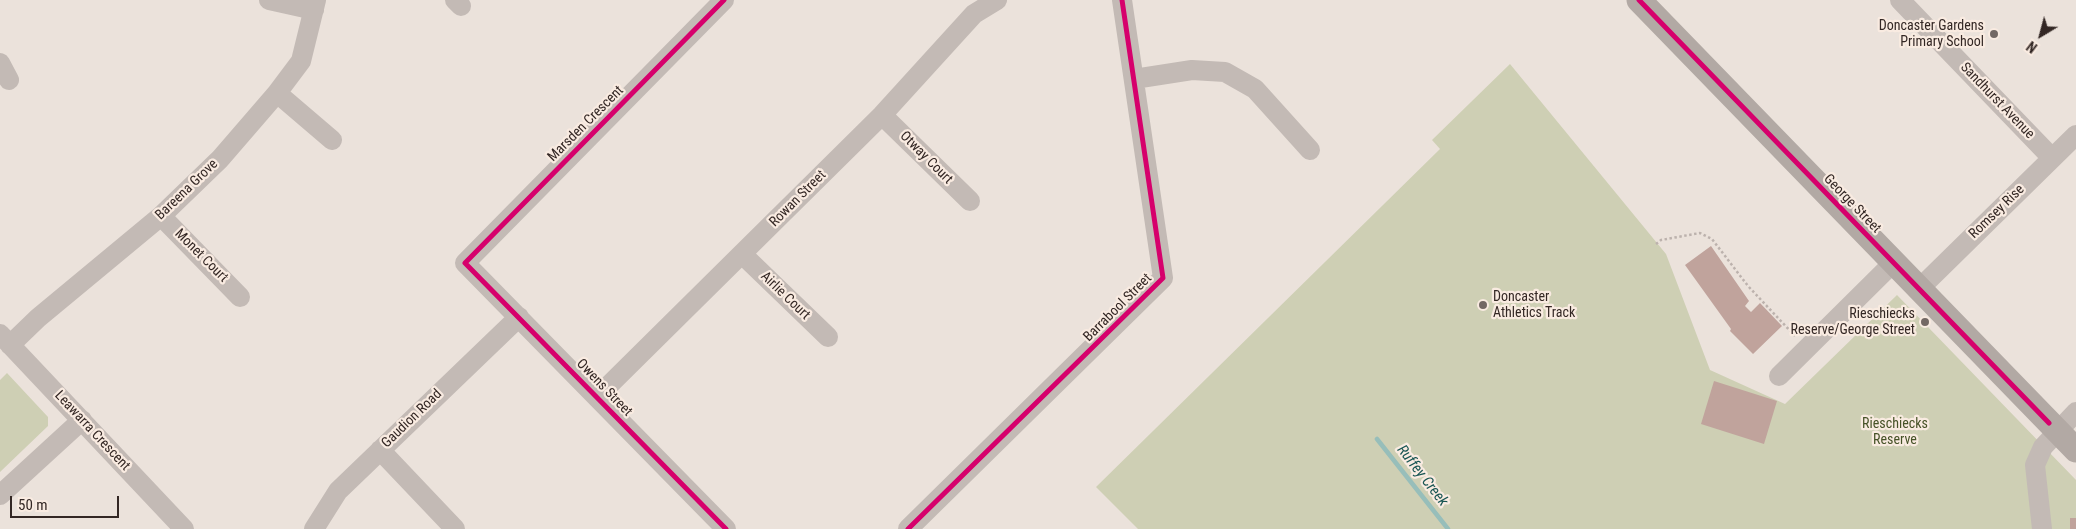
<!DOCTYPE html>
<style>
body{margin:0}
#map{position:relative;width:2076px;height:529px;overflow:hidden;background:#ebe2db;font-family:"Roboto Condensed",sans-serif}
canvas{display:block}
.north{position:absolute;left:2016px;top:10px;width:50px;height:50px;-webkit-text-stroke:4px #f9ebe1;paint-order:stroke;rotate:217deg;font-size:14px;font-weight:700;line-height:20px;text-align:center;color:#332724}
.north::after{content:'';display:block;margin:auto;width:18px;height:22px;background:#332724;clip-path:polygon(50% 0,100% 100%,50% 72%,0 100%)}
.scale{position:absolute;left:10px;top:496px;width:109px;height:22px;box-sizing:border-box;border:2px solid #332724;border-top:0;padding-left:6px;font-size:15px;line-height:18px;white-space:nowrap;color:#332724;-webkit-text-stroke:4px #f9ebe1;paint-order:stroke}
</style>
<div id="map">
<canvas width="2076" height="529"></canvas>
<div class="north">N</div>
<div class="scale">50 m</div>
</div>
<script>
const ctx = document.querySelector('canvas').getContext('2d');
ctx.lineJoin = 'round';
function fillPath(path, color) { ctx.fillStyle = color; ctx.fill(path, 'evenodd'); }
const poly = rows => new Path2D(rows.map(r => 'M' + r).join(''));
function trace(path, color, width, dash) { ctx.strokeStyle = color; ctx.lineWidth = width; ctx.lineCap = dash ? 'butt' : 'round'; ctx.setLineDash(dash || []); ctx.stroke(path); }
function write(font, color, halo, rows, align = 'center') {
  ctx.font = font + ' "Roboto Condensed",sans-serif'; ctx.lineWidth = 4.5; ctx.setLineDash([]); ctx.textBaseline = 'middle'; ctx.strokeStyle = halo; ctx.fillStyle = color; for (const [text, x, y, turn = 0] of rows) {
    ctx.save(); ctx.translate(x, y); ctx.rotate((+turn || 0) * Math.PI / 180); ctx.textAlign = isNaN(turn) ? turn : align; if (halo) ctx.strokeText(text, 0, 0); ctx.fillText(text, 0, 0); ctx.restore();
  }
}
fillPath(poly([
 [1510,64,1666,254,1710,370,1785,404,1897,295,2076,480,2076,529,1138,529,1096,487,1440,149,1432,140],
 [7,373,48,417,48,426,0,472,0,380]
]), '#cecfb4');
trace(poly([
 [1377,439,1448,529]
]), '#97beba', 4.5);
fillPath(poly([
 [1711,246,1749,301,1745,306,1751,312,1760,303,1782,326,1753,354,1730,331,1731,329,1685,265],
 [1714,381,1777,401,1764,444,1701,424],
 [2070,518,2076,518,2076,529,2070,529]
]), '#c0a39c');
trace(poly([
 [1656,244,1661,240,1700,233,1712,239,1748,286,1795,336]
]), '#bcb2ad', 2.5, [2.5, 2.5]);
trace(poly([
 [269,0,314,10],
 [455,0,461,6],
 [724,0,465,263,726,529],
 [1900,0,2052,158],
 [0,63,9,80],
 [1134,79,1192,70,1225,72,1255,89,1310,150],
 [277,93,332,140],
 [882,115,970,201],
 [161,216,240,297],
 [743,255,828,337],
 [1919,289,2076,135],
 [0,334,184,529],
 [10,345,38,318,161,216,220,159,277,93,301,61,316,0],
 [1779,376,1893,263],
 [597,397,882,115,974,14,997,0],
 [380,450,455,529],
 [0,495,82,420],
 [314,529,338,491,519,317],
 [908,529,1163,278,1122,0],
 [2042,529,2035,465,2043,447,2076,412]
]), '#c3bab5', 20);
trace(poly([
 [1639,0,2076,450]
]), '#b2a9a4', 25);
trace(poly([
 [724,0,465,263,726,529],
 [1639,0,2049,423],
 [908,529,1163,278,1122,0]
]), '#d6006c', 5);
for (const [x, y, r, color] of [
 [1994,34,5,"#736864"],
 [1483,305,5,"#736864"],
 [1925,322,5,"#736864"]
]) { const dot = new Path2D(); dot.arc(x, y, r, 0, 2 * Math.PI); ctx.fillStyle = color; ctx.fill(dot); trace(dot, '#f9ebe1', 2); }
write('14px', '#332724', '#f9ebe1', [
 ["Doncaster Gardens",1984,26],
 ["Primary School",1984,42],
 ["Doncaster",1493,297,"left"],
 ["Athletics Track",1493,313,"left"],
 ["Rieschiecks",1915,314],
 ["Reserve/George Street",1915,330]
], 'right');
write('14px', '#332724', '#f9ebe1', [
 ["Sandhurst Avenue",1997,101,46],
 ["Marsden Crescent",586,124,-45],
 ["Otway Court",926,158,45],
 ["Bareena Grove",187,190,-44],
 ["Rowan Street",798,199,-45],
 ["George Street",1852,204,46],
 ["Romsey Rise",1997,212,-44],
 ["Monet Court",201,256,45],
 ["Airlie Court",785,296,44],
 ["Barrabool Street",1118,308,-45],
 ["Owens Street",604,388,46],
 ["Gaudion Road",412,419,-44],
 ["Leawarra Crescent",92,431,47]
]);
write('14px', '#465227', '#f9ebe1', [
 ["Rieschiecks",1895,424],
 ["Reserve",1895,440]
]);
write('italic 15px', '#185553', '#f9ebe1', [
 ["Ruffey Creek",1422,476,52]
]);
</script>
